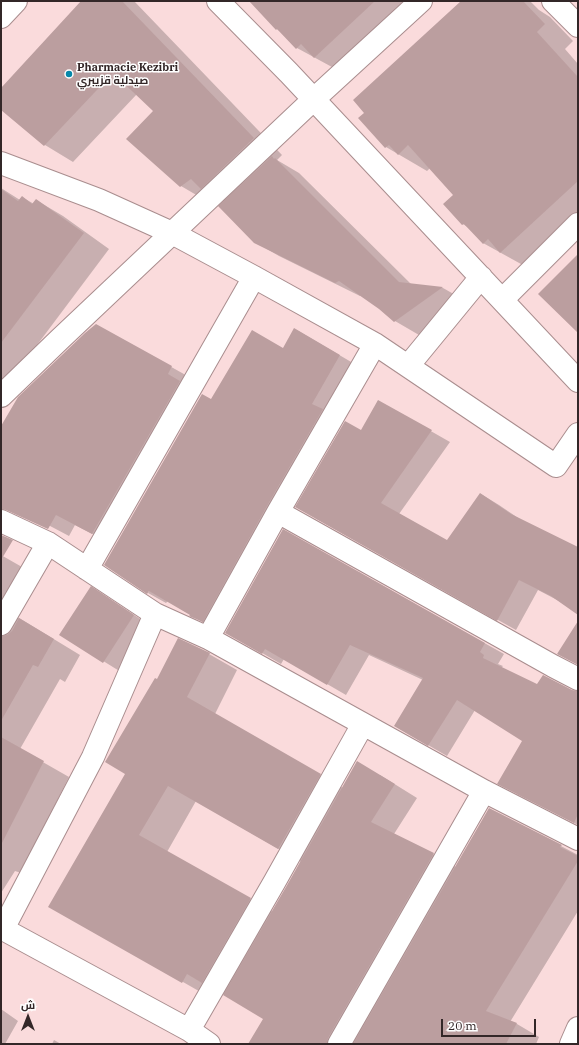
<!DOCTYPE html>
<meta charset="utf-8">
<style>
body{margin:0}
#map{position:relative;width:579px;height:1045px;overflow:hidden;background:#fadbdc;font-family:"IBM Plex Serif",Cairo,serif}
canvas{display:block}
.frame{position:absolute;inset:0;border:2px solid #332728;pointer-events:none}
.north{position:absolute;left:8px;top:997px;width:40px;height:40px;-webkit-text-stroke:3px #fff;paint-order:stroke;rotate:0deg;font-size:11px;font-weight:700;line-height:16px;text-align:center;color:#332728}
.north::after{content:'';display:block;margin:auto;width:14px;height:18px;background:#332728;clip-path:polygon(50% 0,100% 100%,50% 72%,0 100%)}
.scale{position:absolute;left:441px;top:1019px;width:95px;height:18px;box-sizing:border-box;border:2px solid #332728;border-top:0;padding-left:5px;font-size:12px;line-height:14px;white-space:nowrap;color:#332728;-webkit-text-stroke:3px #fff;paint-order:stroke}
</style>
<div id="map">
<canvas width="579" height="1045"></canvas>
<div class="frame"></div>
<div class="north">ش</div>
<div class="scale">20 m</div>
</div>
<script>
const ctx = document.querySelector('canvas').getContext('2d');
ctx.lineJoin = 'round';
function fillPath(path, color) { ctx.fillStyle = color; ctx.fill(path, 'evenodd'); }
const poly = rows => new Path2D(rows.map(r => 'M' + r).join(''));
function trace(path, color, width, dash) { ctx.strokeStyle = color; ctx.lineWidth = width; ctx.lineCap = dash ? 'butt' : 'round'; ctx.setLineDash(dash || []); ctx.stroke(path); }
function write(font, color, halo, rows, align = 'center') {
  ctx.font = font + ' "IBM Plex Serif",Cairo,serif'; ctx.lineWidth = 3; ctx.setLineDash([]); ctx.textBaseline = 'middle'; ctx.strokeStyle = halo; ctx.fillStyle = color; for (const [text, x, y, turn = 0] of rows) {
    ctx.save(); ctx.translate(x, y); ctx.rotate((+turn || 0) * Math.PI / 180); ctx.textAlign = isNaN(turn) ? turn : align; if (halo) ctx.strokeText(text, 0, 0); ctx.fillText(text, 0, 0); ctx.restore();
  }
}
fillPath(poly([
 [83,1,134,1,282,155,277,160,299,173,411,284,443,288,466,301,419,335,395,321,379,308,361,295,360,296,279,256,255,242,225,201,217,197,210,203,181,186,155,111,137,94,73,162,45,145,1,109,1,90],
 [267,1,422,1,343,73,297,48,281,32,277,29],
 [462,1,530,1,539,10,550,17,573,41,565,49,578,64,578,224,530,269,483,243,469,228,463,224,455,195,430,168,427,171,386,147],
 [1,188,20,200,22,197,34,204,36,200,63,216,109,249,1,393],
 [96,325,191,378,112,544,75,525,69,536,1,500,1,428],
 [295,329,358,366,209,626,168,601,166,603,148,593,211,400,283,349],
 [378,401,450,442,399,514,447,542,481,494,499,505,530,526,578,548,578,614,559,601,538,590,516,630,315,518],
 [283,530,504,654,498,664,503,666,501,668,537,686,578,692,578,825,517,794,524,741,475,710,447,756,395,726,423,680,369,655,346,695,284,659,281,664,245,643],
 [1,555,29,571,6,610,80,655,65,682,60,679,20,749,69,777,21,873,15,871,1,893],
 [91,588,108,598,151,626,121,672,61,635],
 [209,654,237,670,215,714,343,788,380,775,417,798,394,834,433,854,456,867,561,846,578,855,578,911,510,1022,517,1024,539,1037,536,1044,249,1044,265,1019,216,989,211,998,50,906,126,774,157,680],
 [196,801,301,862,273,912,167,852],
 [1,1009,18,1021,5,1044,1,1044],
 [54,1040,61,1044,52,1044]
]), '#0003');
fillPath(poly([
 [81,1,122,1,254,138,201,189,191,179,180,187,126,139,153,111,113,73,44,146,1,110,1,88],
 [249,1,375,1,314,58,301,44,296,49,277,29,276,30],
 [461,1,523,1,545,24,537,32,578,77,578,181,500,253,488,239,483,244,464,224,462,225,443,204,453,195,408,145,398,155,389,145,385,148,358,118,364,113,353,100],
 [272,156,274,159,275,158,399,282,443,287,394,322,379,309,339,281,335,283,254,243,218,206],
 [1,189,18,201,22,196,32,204,36,199,84,233,1,343],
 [578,254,578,333,538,294],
 [96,324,172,366,168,374,180,381,92,534,56,515,48,529,6,510,1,509,1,426,18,397,85,333],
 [294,328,340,355,312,404,323,409,267,506,203,622,189,616,190,615,149,591,147,594,104,565,202,394,211,399,252,330,283,348],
 [378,400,432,430,381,503,447,540,480,493,511,514,578,547,578,615,551,596,519,580,497,621,295,507,345,421,361,430],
 [283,529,485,643,480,652,484,655,483,658,537,684,543,675,572,690,578,691,578,814,574,823,497,784,522,741,457,700,428,746,394,726,423,678,350,645,327,685,265,649,262,654,225,633],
 [1,535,13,540,1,560],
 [91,586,134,615,103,663,59,635],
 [19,618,54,639,38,667,33,665,1,721,1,636,7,635,12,631],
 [578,621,578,665,557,654],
 [178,638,210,653,187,697,321,774,278,849,168,786,139,835,251,898,202,983,187,974,182,983,48,907,125,774,105,762,155,678,157,679],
 [1,737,44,761,1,845],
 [357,761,395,784,371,822,434,853,328,1038,327,1044,248,1044,263,1019,223,995,286,887],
 [489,808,562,845,560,847,578,856,578,861,486,1011,517,1023,506,1044,353,1044]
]), '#bb9e9f');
const street = poly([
 [218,1,289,73,578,381],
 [553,1,578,26],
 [1,17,16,1],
 [1,163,99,200,172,233,254,277,375,344,556,466,578,434],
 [502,300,578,224],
 [408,366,481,277],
 [1,396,59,340,314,99,421,1],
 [278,512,553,666,578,679],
 [1,521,48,543,155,614,208,638,484,791,578,839],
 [87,569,254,277],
 [1,624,48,543],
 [208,638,278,512,375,344],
 [1,928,189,1030,209,1044],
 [3,929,93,757,155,614],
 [189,1030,275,881,363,724],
 [339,1044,484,791],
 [571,1044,578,1028]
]);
trace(street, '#a98d8e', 24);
trace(street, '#fff', 22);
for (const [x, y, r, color] of [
 [69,74,4,"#0587a9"]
]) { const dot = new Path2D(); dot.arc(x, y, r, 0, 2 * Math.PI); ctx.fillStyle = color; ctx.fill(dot); trace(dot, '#fff', 1.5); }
write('bold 11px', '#332728', '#fff', [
 ["Pharmacie Kezibri",77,68],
 ["صيدلية قزيبري",77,81]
], 'left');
</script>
